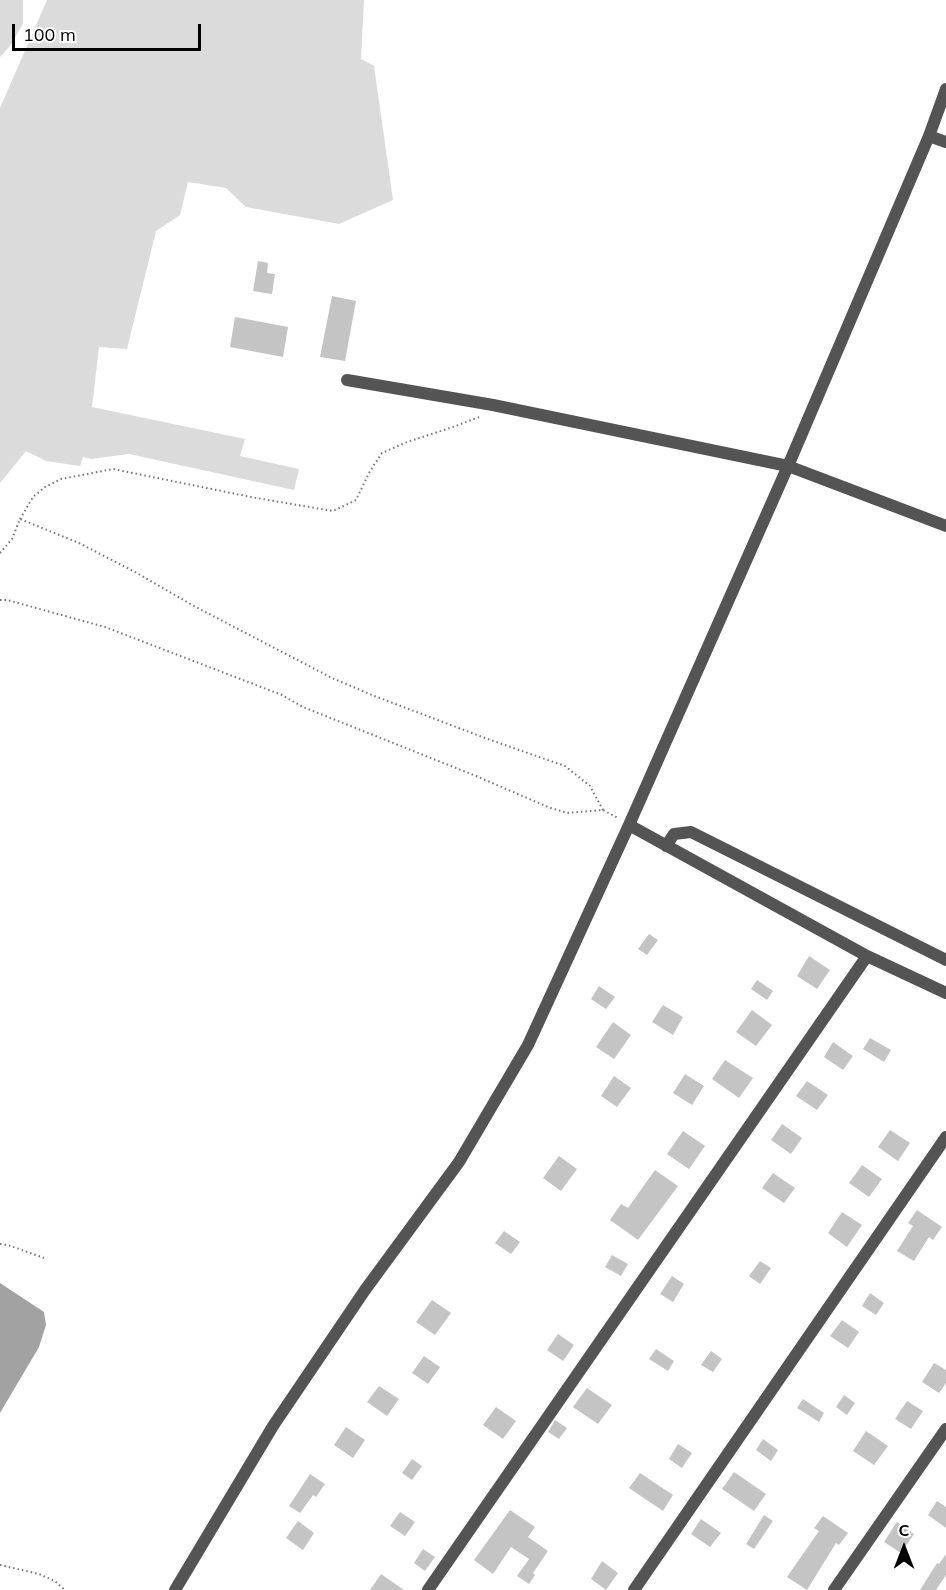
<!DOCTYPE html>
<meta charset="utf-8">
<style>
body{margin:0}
#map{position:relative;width:946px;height:1590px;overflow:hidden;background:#fff;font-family:Mulish,sans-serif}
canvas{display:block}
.north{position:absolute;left:874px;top:1518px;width:60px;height:60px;-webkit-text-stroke:4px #fff;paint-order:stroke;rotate:0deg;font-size:16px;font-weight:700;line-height:24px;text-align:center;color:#000}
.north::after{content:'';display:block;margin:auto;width:21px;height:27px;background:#000;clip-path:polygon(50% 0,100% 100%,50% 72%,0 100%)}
.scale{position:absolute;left:12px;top:24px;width:189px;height:27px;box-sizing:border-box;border:3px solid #000;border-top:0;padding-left:8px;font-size:18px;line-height:21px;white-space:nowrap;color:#000;-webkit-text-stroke:4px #fff;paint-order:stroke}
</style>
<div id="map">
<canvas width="946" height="1590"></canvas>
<div class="north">С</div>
<div class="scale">100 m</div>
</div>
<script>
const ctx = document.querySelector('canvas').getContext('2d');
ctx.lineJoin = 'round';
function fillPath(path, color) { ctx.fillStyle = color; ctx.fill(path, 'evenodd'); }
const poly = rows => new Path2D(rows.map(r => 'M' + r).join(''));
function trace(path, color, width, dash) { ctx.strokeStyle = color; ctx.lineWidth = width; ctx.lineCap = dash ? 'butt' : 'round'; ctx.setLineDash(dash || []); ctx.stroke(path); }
fillPath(poly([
 [0,0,23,0,23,24,10,46,0,57],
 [47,0,364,0,361,59,374,66,393,200,339,224,246,207,226,188,188,182,180,215,156,231,127,349,99,347,92,407,245,439,240,456,299,469,294,490,129,454,91,459,83,457,80,466,46,461,26,451,0,483,0,108]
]), '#dbdbdb');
fillPath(poly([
 [0,1283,44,1312,46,1325,39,1347,0,1413]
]), '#a2a2a2');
fillPath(poly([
 [258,261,268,263,267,273,275,274,272,294,253,291],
 [332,296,356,301,345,361,320,357],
 [235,317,288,327,283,357,230,347],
 [649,934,658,940,647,955,638,949],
 [809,956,830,970,817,989,797,976],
 [757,980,773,991,767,1000,751,989],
 [599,986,615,997,606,1009,591,999],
 [663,1005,683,1017,673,1035,652,1022],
 [752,1010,772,1025,756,1046,736,1032],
 [613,1022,631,1035,614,1059,596,1047],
 [870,1038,891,1050,884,1062,863,1049],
 [833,1042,853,1056,843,1070,824,1057],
 [725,1060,753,1078,739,1098,712,1079],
 [685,1074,704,1086,692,1105,673,1093],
 [614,1076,631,1088,617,1107,601,1096],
 [807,1081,828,1095,817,1110,796,1096],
 [782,1124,802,1138,791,1154,771,1140],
 [890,1130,910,1143,898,1161,878,1147],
 [683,1131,705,1146,689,1169,667,1154],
 [559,1156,577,1169,561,1191,543,1178],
 [862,1165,882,1179,869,1197,849,1183],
 [655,1170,678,1186,638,1240,610,1220,621,1204,628,1208],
 [773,1173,795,1188,784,1203,762,1188],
 [917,1210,942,1227,933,1240,929,1237,914,1261,897,1251,913,1226,908,1223],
 [842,1212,862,1225,847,1247,828,1233],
 [504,1231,520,1242,511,1254,495,1243],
 [612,1255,628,1264,621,1276,605,1267],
 [760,1261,771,1268,760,1284,749,1276],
 [672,1276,684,1284,673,1302,660,1294],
 [870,1293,884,1303,876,1315,862,1306],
 [432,1300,451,1313,435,1335,416,1322],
 [842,1320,859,1332,848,1348,830,1336],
 [558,1334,574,1345,563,1361,547,1350],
 [656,1349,674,1361,668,1371,649,1359],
 [711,1351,722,1359,713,1372,701,1365],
 [424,1356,440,1367,428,1384,412,1373],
 [934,1363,946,1370,946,1383,939,1393,922,1382],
 [379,1386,399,1399,387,1416,367,1402],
 [587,1388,612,1405,598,1424,573,1407],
 [844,1395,855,1403,847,1415,836,1407],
 [803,1399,824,1413,819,1422,797,1408],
 [907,1401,923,1411,911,1429,895,1419],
 [496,1407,516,1421,503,1439,483,1425],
 [555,1420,567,1428,559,1439,548,1432],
 [346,1427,365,1440,353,1458,334,1445],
 [866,1431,888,1446,874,1465,853,1451],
 [763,1439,778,1450,771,1461,756,1450],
 [678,1444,692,1453,682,1468,669,1459],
 [412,1459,422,1466,412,1480,402,1473],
 [734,1472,766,1494,754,1511,722,1489],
 [640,1473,673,1495,663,1511,629,1488],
 [310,1474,325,1484,316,1497,313,1495,300,1513,289,1506],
 [937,1501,946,1507,946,1528,928,1515],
 [510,1510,535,1527,528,1537,548,1551,533,1573,535,1575,529,1584,517,1576,529,1559,511,1547,493,1574,474,1560],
 [400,1512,415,1522,405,1536,390,1526],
 [764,1515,773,1521,754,1549,746,1544],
 [823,1516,848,1533,839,1545,836,1543,807,1590,787,1577,819,1531,814,1528],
 [701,1519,721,1533,710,1547,691,1534],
 [298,1521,314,1533,303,1550,286,1538],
 [897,1522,914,1534,901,1553,884,1542],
 [423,1549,435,1557,425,1571,414,1563],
 [946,1554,946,1575,936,1590,920,1590,937,1563,939,1564],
 [602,1561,618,1573,606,1590,591,1579],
 [381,1574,404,1590,370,1590]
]), '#c4c4c4');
trace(poly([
 [20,519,33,497,45,487,61,479,113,469,251,497,333,511,356,500,370,471,382,453,407,442,453,427,482,416],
 [0,553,12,539,20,519,79,543,135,572,194,606,332,678,372,695,485,738,565,766,590,786,603,810],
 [0,600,7,600,105,627,282,695,303,707,476,776,548,807,567,813,603,810,618,818],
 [0,1244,8,1245,44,1258],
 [0,1565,39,1574,55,1581,65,1590]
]), '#767676', 2, [1.5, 3]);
trace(poly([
 [929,136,946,142],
 [347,380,493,405,788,466,946,526],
 [629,825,867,956,946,993],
 [666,846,674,834,691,832,946,960],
 [175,1590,273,1426,365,1290,459,1162,528,1045,629,825,788,466,929,136,946,89],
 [428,1590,867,956],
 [634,1590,946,1137],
 [834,1590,946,1429]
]), '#545454', 12);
</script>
